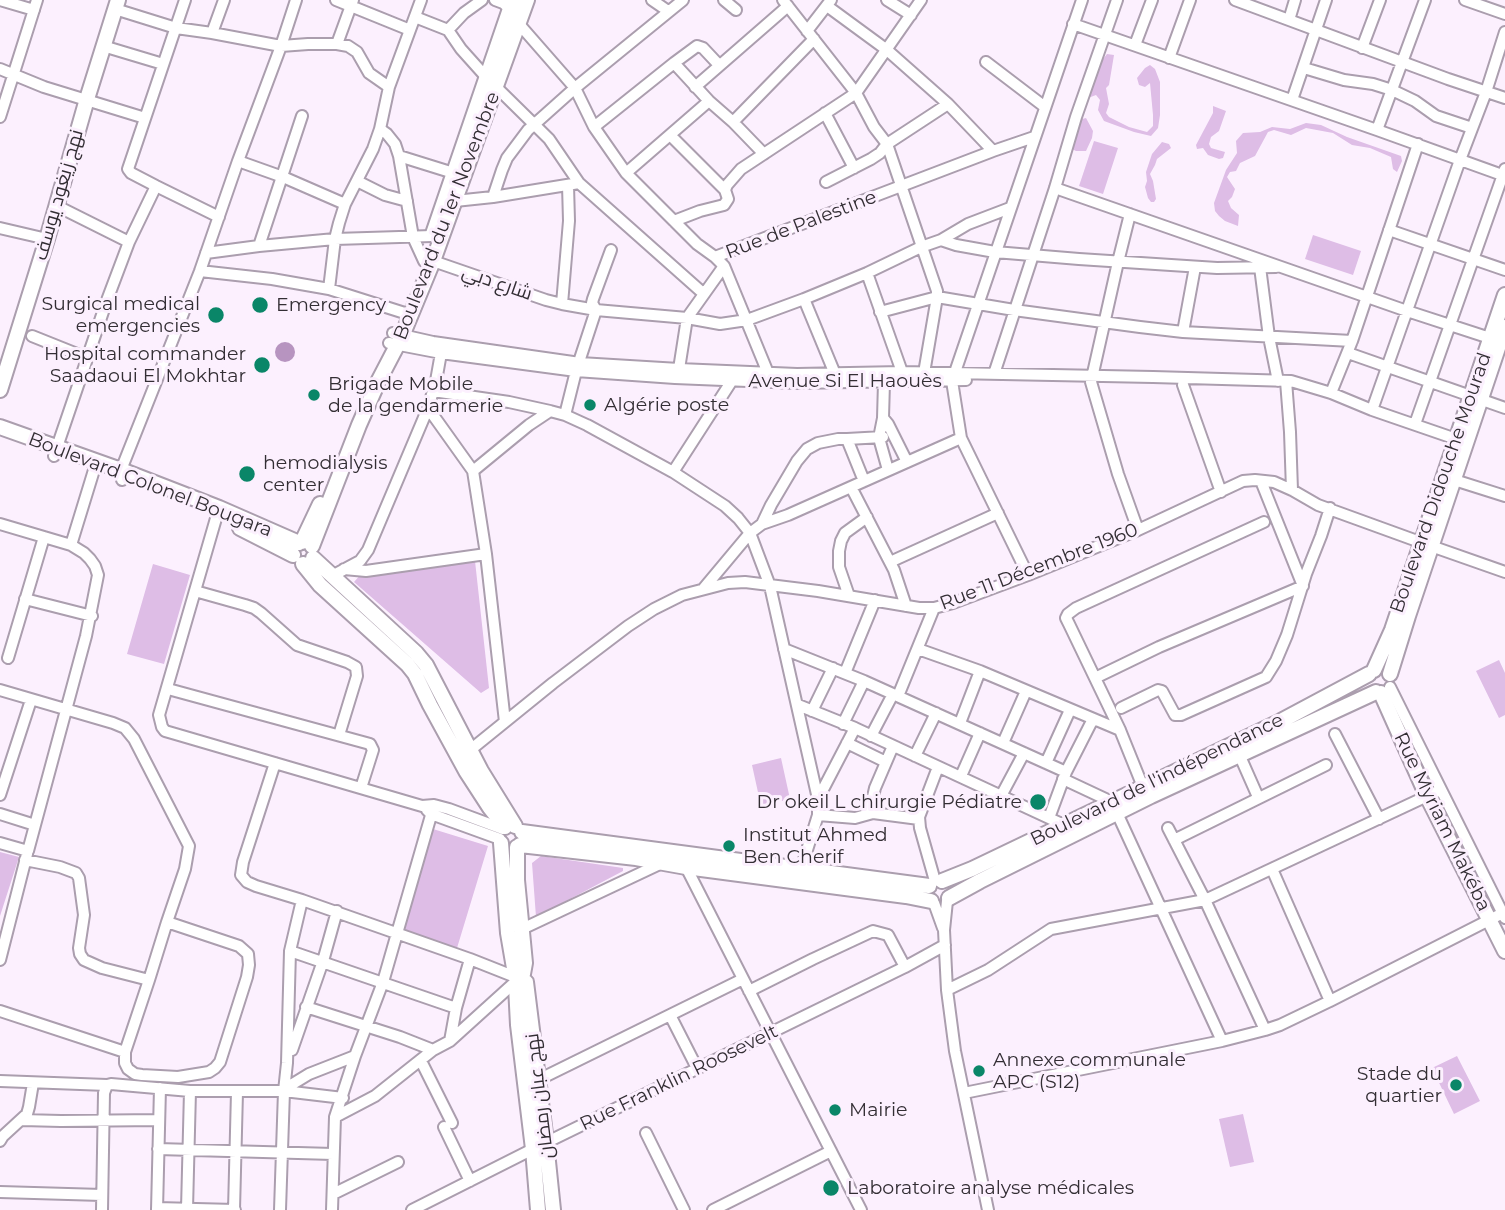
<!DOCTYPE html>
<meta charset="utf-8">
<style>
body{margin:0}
canvas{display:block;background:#fcf0fe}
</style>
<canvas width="1505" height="1210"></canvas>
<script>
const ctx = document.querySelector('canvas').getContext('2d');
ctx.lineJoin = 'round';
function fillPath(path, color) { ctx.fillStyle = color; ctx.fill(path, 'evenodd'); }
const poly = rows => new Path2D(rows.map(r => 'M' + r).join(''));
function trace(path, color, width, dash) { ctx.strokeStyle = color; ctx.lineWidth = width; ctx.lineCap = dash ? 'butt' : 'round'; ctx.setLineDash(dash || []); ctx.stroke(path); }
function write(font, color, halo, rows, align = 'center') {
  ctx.font = font + ' Montserrat,Cairo,sans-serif'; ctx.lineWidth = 6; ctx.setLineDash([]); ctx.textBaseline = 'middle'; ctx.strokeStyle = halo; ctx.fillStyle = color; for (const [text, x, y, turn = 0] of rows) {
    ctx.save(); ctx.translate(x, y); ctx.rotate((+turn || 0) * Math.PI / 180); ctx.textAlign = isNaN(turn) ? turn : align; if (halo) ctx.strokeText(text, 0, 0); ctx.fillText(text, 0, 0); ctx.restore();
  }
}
fillPath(poly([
 [1107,54,1114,55,1109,85,1106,88,1109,104,1106,113,1109,117,1129,127,1147,132,1153,126,1153,115,1150,83,1145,87,1139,85,1137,78,1145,68,1150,65,1155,69,1160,82,1160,115,1158,128,1151,136,1134,132,1104,121,1098,110,1100,100,1096,95,1088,98,1091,85,1100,63],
 [1213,106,1226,111,1219,131,1211,137,1209,144,1211,148,1225,152,1223,158,1219,159,1208,155,1203,148,1197,149,1196,145,1213,113],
 [1086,118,1093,131,1092,138,1086,151,1076,151,1072,149,1078,120],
 [1306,123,1321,125,1347,137,1401,156,1402,161,1397,172,1393,169,1391,157,1370,148,1352,145,1333,133,1306,128,1291,135,1274,130,1268,132,1255,156,1240,163,1236,171,1230,172,1227,177,1235,189,1232,197,1228,201,1231,208,1239,215,1238,226,1225,221,1219,216,1215,211,1214,203,1226,170,1237,153,1236,141,1243,133,1260,132,1272,127,1290,129],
 [1094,141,1118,148,1103,194,1079,186],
 [1162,142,1169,144,1171,148,1157,159,1155,165,1150,174,1153,181,1156,199,1154,202,1151,202,1148,198,1145,187,1147,181,1146,172,1152,154],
 [1313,235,1361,251,1353,275,1305,259],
 [475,561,489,688,481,693,354,582,362,573],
 [153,564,190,575,164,664,127,654],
 [1499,660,1505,673,1505,715,1499,718,1476,671],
 [781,758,790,799,761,806,752,765],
 [433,829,488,846,457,948,401,930],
 [0,852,19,857,0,916],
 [541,856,623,868,623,871,536,917,532,863],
 [1457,1056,1480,1101,1454,1114,1432,1068],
 [1243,1114,1254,1162,1230,1167,1219,1119]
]), '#debde6');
fillPath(poly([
 '275 352a10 10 0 1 1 20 0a10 10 0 1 1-20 0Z'
]), '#b794c0');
const minor = poly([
 [0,0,34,10],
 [185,0,128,169,131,173,156,186,219,217],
 [336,0,410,30],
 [421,0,389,87,380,129,387,134,395,144,399,156,413,237,424,261,433,261,546,300,562,304,596,310,687,318,724,266,715,257],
 [495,0,503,3,510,9,519,24,575,88,594,127,626,173,697,244,715,257,993,151,1034,137],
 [652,0,668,11],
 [724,0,736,10],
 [783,0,856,93,874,127,887,144,937,291,937,297,924,373],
 [887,0,911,15],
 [1235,0,1448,79,1505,98],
 [1465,0,1505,14],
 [827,6,887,50,948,104,993,151],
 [115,9,176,28,212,33,281,46,308,44,337,44,348,46,357,52,369,73,389,87],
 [415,17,448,30,461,49,487,78,549,139,579,183,493,197,455,201,450,200],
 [1289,20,1295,0],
 [1073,24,1377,130,1505,176],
 [448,30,464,13,482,0],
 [807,31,831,0],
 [212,33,224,0],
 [337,44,353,0],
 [1135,45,1152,0],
 [103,46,163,64],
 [1362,48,1380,0],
 [1169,58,1190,0],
 [986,62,1045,107],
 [674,63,697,46,703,48,719,65],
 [1304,68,1344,80,1373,84,1392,90,1415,101,1436,116,1472,128],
 [0,69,44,87,145,118],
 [695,87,788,6],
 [1292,100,1326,0],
 [825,113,854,168],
 [0,117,37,0],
 [733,122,814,39],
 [594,127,674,63,709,101,733,122,764,154],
 [1377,130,1425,0],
 [670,135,725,190],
 [399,156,460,175],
 [238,161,283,177,345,204],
 [626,173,709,101],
 [357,181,385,195,407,201],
 [826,182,871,159,880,153,887,144,948,104],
 [579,183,704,294],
 [1055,188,1407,311,1496,340],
 [493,197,502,170,507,158,528,130,575,88,683,0],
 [1130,214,1118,262,1091,382,1118,474,1138,530],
 [674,221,700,211,724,205,728,199,725,190,727,185,741,169,856,93,921,0],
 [0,228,47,239],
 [1389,230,1505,270],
 [941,240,956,245,995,252,1079,259,1217,268,1276,267],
 [129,242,156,186],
 [259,246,302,116],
 [206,253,259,246,335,239,432,236],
 [724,266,768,373],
 [1260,267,1269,337,1278,381],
 [200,271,272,279,329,289,411,315],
 [867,273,902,372],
 [329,289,335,239,339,223,345,204,373,149,380,129],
 [804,299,835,374],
 [562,304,569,221,568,185],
 [880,312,937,297,1014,310,1140,327,1183,332,1352,341],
 [1183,332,1195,267],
 [393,333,433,342,580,363,679,369,797,374,902,372,1153,377,1291,381,1331,393,1372,410,1462,441],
 [32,336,87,358],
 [389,343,441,353,576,371,675,378,796,383,966,380],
 [1348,353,1505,408],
 [679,369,687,318,720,324,747,320,804,299,867,273,921,247,941,240,968,224,1010,208],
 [994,374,1055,188,1076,117,1117,0],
 [1286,381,1290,432,1292,490],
 [884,382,883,418,879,438,888,470],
 [1183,385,1221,492],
 [433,391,509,402,550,411],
 [1331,393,1352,341,1418,144],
 [428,408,436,381,441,353],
 [1372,410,1460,160,1486,92,1505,32],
 [565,415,576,371,596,310,592,303,593,299,611,250],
 [883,418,888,424,907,462],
 [1415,424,1505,169],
 [847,439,883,437],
 [54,456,106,303,129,242,57,206],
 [473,471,529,425,550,411,565,415,587,425,673,472,725,506,738,518,750,533,770,586,818,799,818,815,801,869],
 [673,472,731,382],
 [1448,478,1505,496],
 [122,480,121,470,200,271,238,161,281,46,296,0],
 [851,487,894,570,906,606],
 [219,508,159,715,162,727,165,731,172,733,422,806,434,805,449,809,503,829],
 [0,524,71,545,84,553,90,559,95,566,98,575,86,636,28,851,0,843],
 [762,524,771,505,797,461,807,449,818,443,838,439,847,439,864,481],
 [71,545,94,470],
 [890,562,998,513],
 [344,569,366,571,486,554],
 [1028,575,961,438,952,381,1082,0],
 [332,576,360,561,368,550,428,408,473,471,486,554,505,722],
 [704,588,750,533,762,524,788,515,961,438],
 [195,591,245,605,254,608,261,613,297,645,347,662,356,667,357,676,339,735],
 [849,596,839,567,839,551,841,541,845,533,867,517],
 [25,599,92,616],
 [784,649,864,681,1066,772],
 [918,649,980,671,1120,730],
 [8,658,44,537],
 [845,673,875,600],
 [1095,678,1159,647,1303,586,1261,481],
 [1390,687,1505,918],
 [168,689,370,744,373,750,361,788],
 [0,690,113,723,125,728,134,739,189,846,185,869,167,922,149,980,125,1052,125,1063,128,1069,135,1074,142,1075,178,1077,209,1072,215,1068,220,1062,247,977,249,965,248,954,239,946,167,922],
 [898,696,934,608],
 [798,705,855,728],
 [1121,708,1158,690,1162,691,1175,715,1181,715,1266,677,1276,661,1287,635,1306,574,1321,536,1330,508],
 [812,711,833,668],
 [960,723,980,671],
 [843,724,864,681],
 [1335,734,1379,819],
 [871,736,893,694],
 [847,743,886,762],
 [1003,743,1026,691],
 [469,751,553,683,628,626,654,609,682,595,728,583,745,582,818,591,919,608,934,608,953,603,1028,575,1138,530,1243,481,1255,480,1274,482,1292,490,1318,505,1431,546,1505,572],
 [1239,754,1258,797],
 [915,756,936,713],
 [275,763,243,862,241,875,247,882,256,886,302,900,290,951,287,1063,284,1091,343,1098],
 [1046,763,1070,710],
 [961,776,980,733],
 [1063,779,1112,802],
 [1143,787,1120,730,1069,624,1066,618,1068,614,1076,608,1264,522],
 [0,795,31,700],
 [1001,796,1024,753],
 [818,799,855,728,1064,825],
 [427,810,431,814,500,839],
 [1117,813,1222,1041],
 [0,814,35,825],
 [869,814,875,788,893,746],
 [818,815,855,818,873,813,919,819],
 [1049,818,1066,772,1093,719],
 [1168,828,1205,900,1265,1030],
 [1174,840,1326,765],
 [25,860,60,867,76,873,79,878,84,915,79,948,80,954,84,960,102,968,149,980],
 [686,867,861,1210],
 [1272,869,1330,1001],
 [935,881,920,828,919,817,938,767],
 [302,900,470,959,513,976],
 [947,901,944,930,947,990,955,1051,988,1210],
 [934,903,943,928],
 [522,929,662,863],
 [290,951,456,1008],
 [0,960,27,854],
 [947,990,988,970,1051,929,1205,900,1440,790],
 [749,991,813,959,873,931,888,935,905,967],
 [306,1007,400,1037,433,1050],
 [0,1011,125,1052],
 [670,1015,697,1068],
 [450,1041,456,1008,470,959],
 [292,1050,323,961,337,911],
 [421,1061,452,1123],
 [538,1080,743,979],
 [0,1081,107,1085],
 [287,1091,291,1085,309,1074,355,1056],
 [964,1093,1222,1041,1265,1030,1280,1025,1330,1001,1505,912],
 [335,1117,375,1096,433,1050,450,1041,513,984],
 [22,1120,61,1121,159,1120],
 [444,1127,470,1181],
 [646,1133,684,1210],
 [0,1141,3,1136,27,1114,29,1107,33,1083],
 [158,1149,333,1154],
 [0,1192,102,1195],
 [333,1194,398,1162],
 [157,1208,235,1210],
 [187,1209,190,1091],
 [102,1210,104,1093,107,1085,111,1084,190,1091,284,1091,280,1210],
 [157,1210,160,1088],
 [234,1210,237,1092],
 [332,1210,335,1117,355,1056,383,982,434,805],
 [412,1210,533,1149,905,967,945,945],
 [713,1210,831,1151]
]);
const major = poly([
 [433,234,513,0],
 [0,390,47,239,87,99,118,0],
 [0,427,121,470,219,508,299,543],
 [240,528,293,555],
 [302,542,320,504],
 [312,546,359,425,378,382,402,336,433,261,527,0],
 [313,558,416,653,426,665,481,771,515,826],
 [303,564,320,585,407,664,415,674,430,705,466,771,490,808,505,827],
 [1374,670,1392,630,1505,295],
 [1390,674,1408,616,1505,327],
 [1381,693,1427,796,1505,951],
 [522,832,929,886],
 [501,843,508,933,515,974],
 [520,845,636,858,686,867,906,896,931,901],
 [517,847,517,880,525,963,523,974],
 [942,881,972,869,1281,721,1369,674],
 [949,898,980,881,1151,796,1376,692],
 [526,982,546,1142,553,1210],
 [516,986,518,1025,533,1149,538,1210]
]);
trace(minor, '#ab9eae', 14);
trace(major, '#ab9eae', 18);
trace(minor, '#fff', 10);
trace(major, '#fff', 14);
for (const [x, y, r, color] of [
 [260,305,9,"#0a8668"],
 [216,315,9,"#0a8668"],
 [262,365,9,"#0a8668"],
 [314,395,7,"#0a8668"],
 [590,405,7,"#0a8668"],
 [247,474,9,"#0a8668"],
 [1038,802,9,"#0a8668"],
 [729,846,7,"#0a8668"],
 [979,1071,7,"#0a8668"],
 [1456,1085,7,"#0a8668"],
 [835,1110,7,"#0a8668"],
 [831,1188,9,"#0a8668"]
]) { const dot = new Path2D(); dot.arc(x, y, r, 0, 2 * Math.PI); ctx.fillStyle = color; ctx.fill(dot); trace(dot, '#fcf0fe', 2.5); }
write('19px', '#332e34', '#fcf0fe', [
 ["نهج زيغود يوسف",59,195,-74],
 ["Boulevard du 1er Novembre",447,216,-69],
 ["Rue de Palestine",801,225,-21],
 ["شارع دبي",497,283,19],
 ["Avenue Si El Haouès",845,381],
 ["Boulevard Didouche Mourad",1441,483,-71],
 ["Boulevard Colonel Bougara",150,485,21],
 ["Rue 11 Décembre 1960",1039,567,-21],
 ["Boulevard de l'indépendance",1157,780,-26],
 ["Rue Myriam Makéba",1442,822,64],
 ["Rue Franklin Roosevelt",679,1078,-26],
 ["نهج عبان رمضان",540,1096,-97]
]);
write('19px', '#332e34', '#fcf0fe', [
 ["Surgical medical",200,304,"right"],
 ["emergencies",200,326,"right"],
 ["Emergency",276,305],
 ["Hospital commander",246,354,"right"],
 ["Saadaoui El Mokhtar",246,376,"right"],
 ["Brigade Mobile",328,384],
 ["de la gendarmerie",328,406],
 ["Algérie poste",604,405],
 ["hemodialysis",263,463],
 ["center",263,485],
 ["Dr okeil L chirurgie Pédiatre",1022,802,"right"],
 ["Institut Ahmed",743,835],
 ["Ben Cherif",743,857],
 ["Annexe communale",993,1060],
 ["APC (S12)",993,1082],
 ["Stade du",1442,1074,"right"],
 ["quartier",1442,1096,"right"],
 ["Mairie",849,1110],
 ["Laboratoire analyse médicales",847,1188]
], 'left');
</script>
